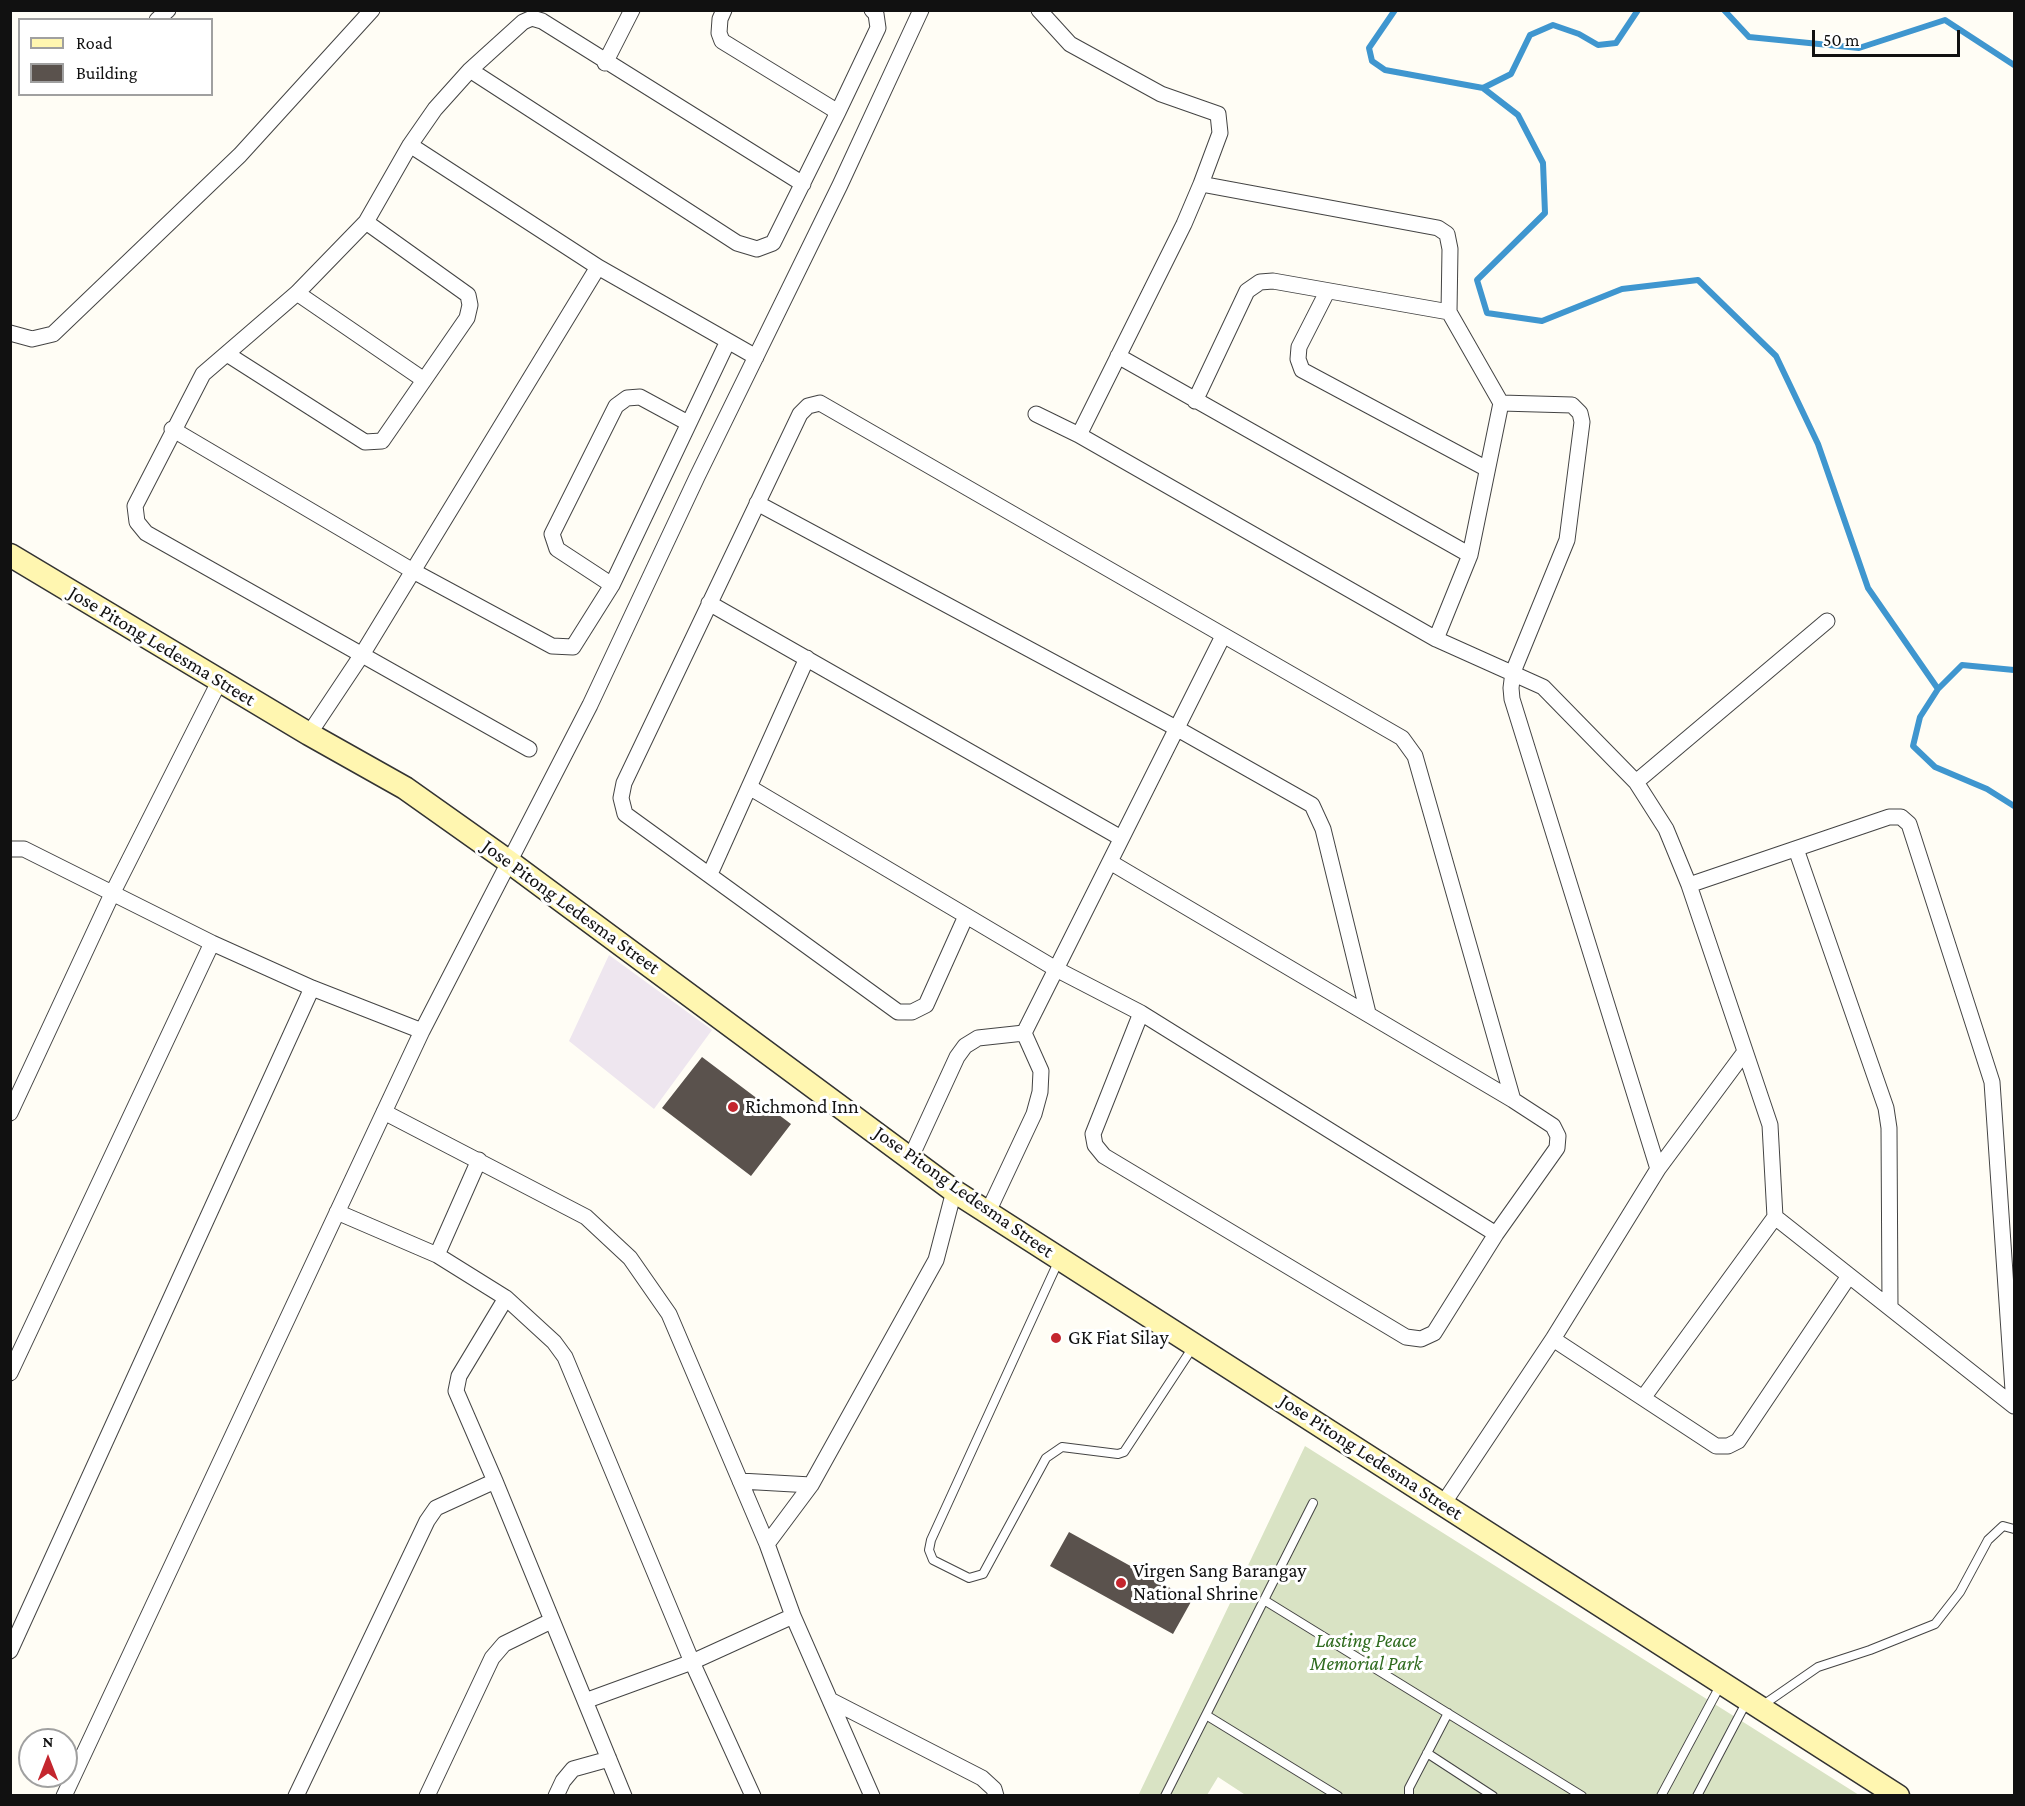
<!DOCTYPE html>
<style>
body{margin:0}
#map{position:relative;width:2025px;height:1806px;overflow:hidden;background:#fffdf5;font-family:"Crimson Pro",serif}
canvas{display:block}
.frame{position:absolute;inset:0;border:12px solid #111;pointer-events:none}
.legend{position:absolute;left:18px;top:18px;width:195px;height:78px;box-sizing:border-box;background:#fff;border:2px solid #a0a0a0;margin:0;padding:8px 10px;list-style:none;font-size:18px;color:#111}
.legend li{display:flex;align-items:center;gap:12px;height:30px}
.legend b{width:30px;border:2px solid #a0a0a0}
.north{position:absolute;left:18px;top:1728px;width:60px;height:60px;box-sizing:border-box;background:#fff;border:2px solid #a0a0a0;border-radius:50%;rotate:0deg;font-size:16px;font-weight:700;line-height:24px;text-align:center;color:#111}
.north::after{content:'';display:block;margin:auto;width:21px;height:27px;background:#c4262e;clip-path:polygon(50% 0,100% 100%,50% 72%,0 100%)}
.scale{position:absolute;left:1812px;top:30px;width:148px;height:27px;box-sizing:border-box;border:3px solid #111;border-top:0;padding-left:8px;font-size:18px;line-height:21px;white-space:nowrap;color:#111;-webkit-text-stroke:4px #fff;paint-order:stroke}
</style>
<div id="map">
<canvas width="2025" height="1806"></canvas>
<div class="frame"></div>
<ul class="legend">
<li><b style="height:8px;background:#fff6b0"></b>Road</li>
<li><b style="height:16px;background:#5a524d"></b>Building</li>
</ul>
<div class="north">N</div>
<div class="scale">50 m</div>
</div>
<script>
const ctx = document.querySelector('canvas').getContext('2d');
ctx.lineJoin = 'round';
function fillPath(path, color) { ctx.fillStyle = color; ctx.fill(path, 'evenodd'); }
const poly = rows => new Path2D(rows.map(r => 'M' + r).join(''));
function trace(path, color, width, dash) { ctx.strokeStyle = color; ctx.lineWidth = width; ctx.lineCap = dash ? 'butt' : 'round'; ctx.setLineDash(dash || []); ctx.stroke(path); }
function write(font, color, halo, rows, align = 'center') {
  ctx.font = font + ' "Crimson Pro",serif'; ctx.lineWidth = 6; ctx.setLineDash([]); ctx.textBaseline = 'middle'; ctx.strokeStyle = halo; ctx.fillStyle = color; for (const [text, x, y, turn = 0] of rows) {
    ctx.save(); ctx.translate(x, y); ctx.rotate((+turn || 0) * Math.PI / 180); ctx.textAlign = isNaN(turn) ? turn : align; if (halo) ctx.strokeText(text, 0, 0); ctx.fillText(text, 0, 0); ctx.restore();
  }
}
fillPath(poly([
 [609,955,712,1030,654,1109,569,1041]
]), '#eee6ef');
fillPath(poly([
 [1305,1446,1859,1795,1247,1796,1218,1777,1207,1795,1138,1796]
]), '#d9e3c4');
trace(poly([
 [1395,10,1369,48,1372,61,1385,70,1483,88,1511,74,1530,35,1553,25,1579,34,1598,45,1616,43,1638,10],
 [1724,10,1749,37,1859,48,1945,20,2014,65],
 [1483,88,1518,115,1543,163,1545,213,1477,280,1487,313,1542,321,1622,289,1698,280,1776,356,1818,444,1868,588,1938,689,1920,717,1913,746,1935,767,1987,789,2014,806],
 [1938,689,1962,665,2014,670]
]), '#3f96cf', 6);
fillPath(poly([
 [702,1057,791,1124,751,1176,662,1108],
 [1069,1532,1192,1600,1173,1634,1050,1566]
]), '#5a524d');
const lane = poly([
 [1059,1260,931,1540,929,1550,933,1560,969,1578,983,1574,1046,1458,1062,1447,1118,1454,1124,1452,1193,1347],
 [1264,1600,1582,1796],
 [1763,1705,1818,1667,1870,1650,1935,1624,1960,1592,1988,1540,2003,1526,2014,1529],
 [1206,1715,1338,1796],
 [1427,1753,1493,1796],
 [1165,1796,1313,1503],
 [1409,1796,1409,1788,1448,1713],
 [1661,1796,1721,1684],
 [1697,1796,1747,1701]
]);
const street = poly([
 [724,10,720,19,719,33,722,41,838,112],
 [1039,10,1070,44,1161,94,1218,114,1220,133,1201,184],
 [157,20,168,10],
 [605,63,632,10],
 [470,70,737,243,757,249,773,243,838,112,878,28,876,14,872,10],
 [1327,292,1299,347,1298,359,1302,370,1487,469],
 [297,293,424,380],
 [10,333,32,339,53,334,240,155,372,10],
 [728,341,756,357],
 [227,354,365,442,382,441,467,318,470,305,468,295,366,222],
 [1118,356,1470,555],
 [1195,401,1247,291,1260,282,1273,281,1449,312],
 [1501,403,1572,405,1580,413,1582,422,1567,540,1513,672,1511,688,1512,699,1658,1169],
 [1036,414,1079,435,1436,639,1543,687,1636,782,1666,829,1689,885,1770,1125,1775,1217,1643,1398],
 [172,429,413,571,552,646,573,647,612,585,728,341,598,267,410,145],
 [1079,435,1184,224,1201,184,1438,228,1447,234,1450,249,1449,312,1501,403,1470,555,1436,639],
 [757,503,1176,728,1312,805,1323,829,1368,1013],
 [612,585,557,549,552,534,616,406,627,398,640,397,688,423],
 [709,603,1121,838],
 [309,734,363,653,598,267],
 [529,749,146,533,137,522,135,506,203,374,297,293,366,222,410,145,435,109,470,70,523,22,532,18,542,21,803,184],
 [1636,782,1827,621],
 [749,787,1056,969,1141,1013,1496,1234],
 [10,849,24,849,212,943,312,988,422,1031],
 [1796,849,1886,1108,1889,1128,1890,1307],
 [1110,862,1513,1100,1553,1126,1558,1136,1557,1148,1496,1234,1434,1333,1421,1339,1406,1337,1104,1156,1095,1145,1093,1134,1141,1013],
 [710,874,807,658],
 [1689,885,1889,817,1901,817,1909,824,1992,1082,2014,1405],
 [966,916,926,1005,912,1012,898,1012,625,814,621,798,624,783,800,414,808,406,820,403,1402,738,1415,756,1513,1100],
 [1024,1033,1223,636],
 [384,1112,586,1217,630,1258,669,1314,767,1544,793,1616,872,1796],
 [10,1113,112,894,220,680],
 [911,1157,957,1057,965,1046,978,1038,1024,1033,1041,1071,1040,1092,1034,1114,988,1212],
 [337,1212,437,1255,506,1298,554,1342,565,1357,692,1662,753,1796],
 [1775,1217,2014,1406],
 [437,1255,479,1160],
 [506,1298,459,1376,456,1391,495,1481,624,1796],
 [1553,1339,1716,1446,1728,1446,1738,1441,1849,1276],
 [10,1373,212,943],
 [740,1481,811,1485],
 [1443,1504,1553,1339,1658,1169,1744,1053],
 [767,1544,811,1485,936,1260,954,1191],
 [10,1651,312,988],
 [830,1700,982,1778,994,1789,996,1796],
 [585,1701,692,1662,793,1616],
 [64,1796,422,1031,590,705,697,477,840,185,921,10],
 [296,1796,427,1521,436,1508,495,1481],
 [427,1796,492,1658,504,1644,551,1621],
 [556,1796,563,1781,573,1769,609,1759]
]);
const secondary = poly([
 [10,555,309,734,405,788,508,861,954,1191,1898,1796]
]);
trace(lane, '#444', 10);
trace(street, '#444', 17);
trace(secondary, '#333', 25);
trace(lane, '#fff', 8);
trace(street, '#fff', 15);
trace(secondary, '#fff6b0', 22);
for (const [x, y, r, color] of [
 [733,1107,6,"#c4262e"],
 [1056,1338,6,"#c4262e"],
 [1121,1583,6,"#c4262e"]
]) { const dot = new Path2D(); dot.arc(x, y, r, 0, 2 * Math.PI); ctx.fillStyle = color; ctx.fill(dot); trace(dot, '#fff', 2); }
write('20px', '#111', '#fff', [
 ["Jose Pitong Ledesma Street",162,646,31],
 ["Jose Pitong Ledesma Street",571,907,36],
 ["Jose Pitong Ledesma Street",964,1192,35],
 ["Jose Pitong Ledesma Street",1371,1457,33]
]);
write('20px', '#111', '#fff', [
 ["Richmond Inn",745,1107],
 ["GK Fiat Silay",1068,1338],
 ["Virgen Sang Barangay",1133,1571],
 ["National Shrine",1133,1594]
], 'left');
write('italic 20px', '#2f6b1f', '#fff', [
 ["Lasting Peace",1366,1641],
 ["Memorial Park",1366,1664]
]);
</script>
